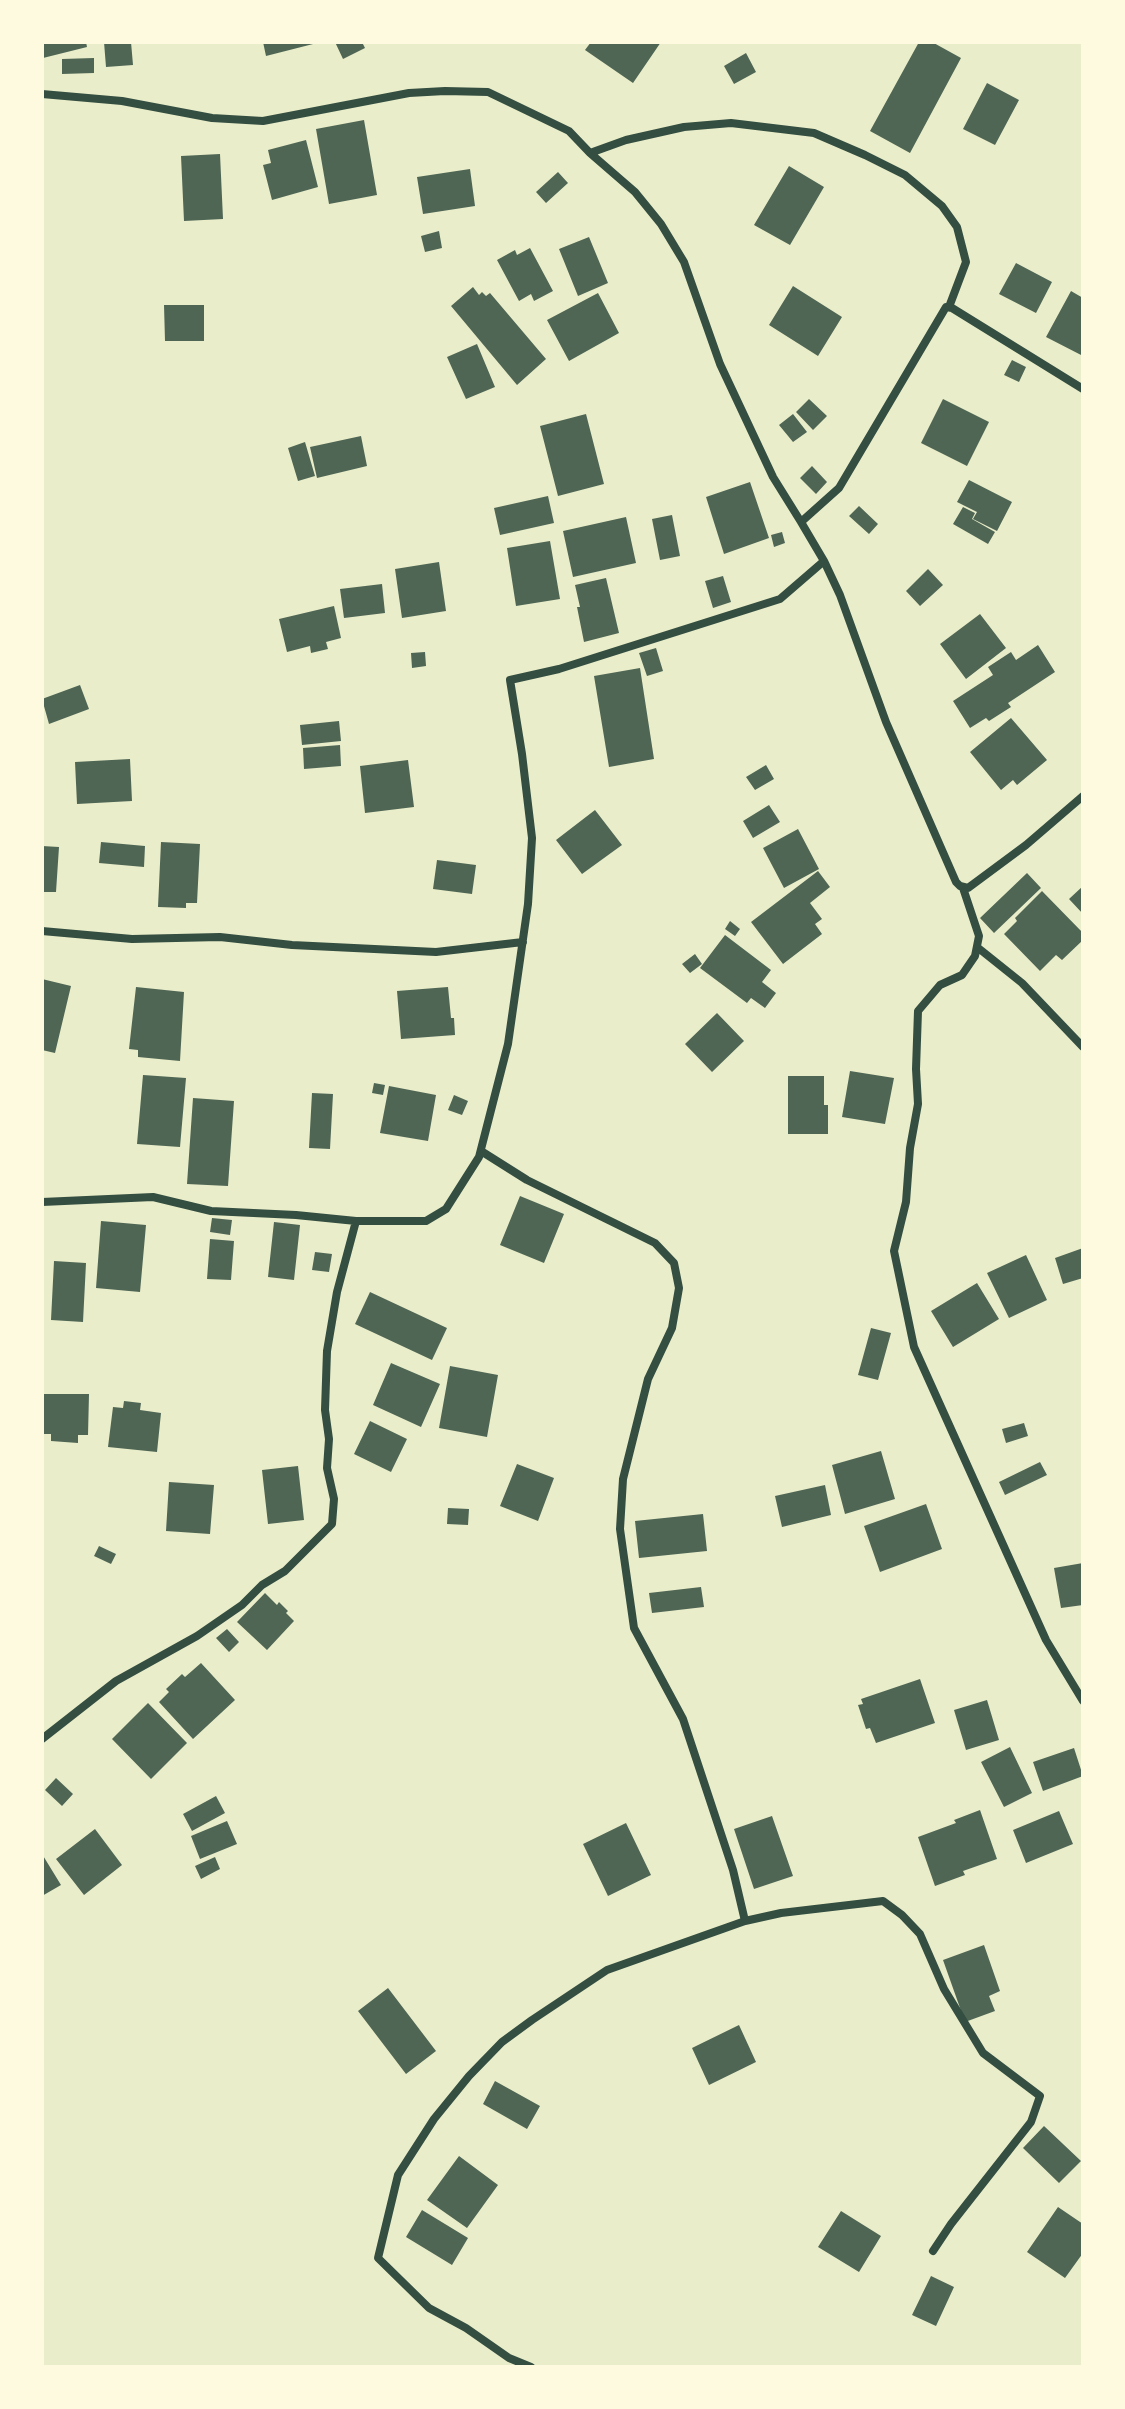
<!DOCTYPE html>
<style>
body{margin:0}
#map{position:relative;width:1125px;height:2409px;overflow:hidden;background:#e9edc9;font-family:"Roboto Serif",serif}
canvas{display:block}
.frame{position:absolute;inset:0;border:44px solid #fefae0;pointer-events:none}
</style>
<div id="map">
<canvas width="1125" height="2409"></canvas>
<div class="frame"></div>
</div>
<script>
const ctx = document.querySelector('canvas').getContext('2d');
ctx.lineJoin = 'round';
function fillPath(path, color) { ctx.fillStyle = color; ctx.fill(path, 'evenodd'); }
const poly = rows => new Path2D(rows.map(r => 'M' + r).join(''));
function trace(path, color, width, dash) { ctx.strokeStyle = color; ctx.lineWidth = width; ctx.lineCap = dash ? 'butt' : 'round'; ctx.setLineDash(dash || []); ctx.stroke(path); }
fillPath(poly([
 [42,42,86,42,87,47,43,58],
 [104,42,131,42,133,65,106,67],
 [263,42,317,42,317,43,266,56],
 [335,42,362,42,365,48,343,59],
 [591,42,661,42,633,83,585,50],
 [919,42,932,42,961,58,910,153,870,131],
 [746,53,756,72,734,84,724,66],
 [94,58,94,73,62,74,62,59],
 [987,83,1019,100,995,145,963,129],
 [364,120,377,195,329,204,316,129],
 [306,140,318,187,272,200,263,165,271,163,268,150],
 [220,154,223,219,184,221,181,156],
 [789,166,824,187,790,245,754,225],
 [470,169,475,206,423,214,417,177],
 [558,172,568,183,546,203,536,192],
 [439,231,442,248,425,252,421,236],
 [589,237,608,283,578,296,559,249],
 [530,248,553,291,534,301,531,294,519,301,497,260,515,250,517,255],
 [1016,263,1052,282,1036,313,999,294],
 [793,286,842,317,818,356,769,325],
 [473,287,479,295,482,292,486,296,490,293,546,359,517,385,451,306],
 [1071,291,1083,298,1083,356,1046,337],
 [598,293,619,333,569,361,547,320],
 [164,305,204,305,204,341,165,341],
 [477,344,495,387,466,399,447,357],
 [1012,360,1026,367,1019,382,1004,375],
 [809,399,827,416,813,430,796,412],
 [943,399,989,422,967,466,921,443],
 [586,414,604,484,558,496,540,426],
 [793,414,807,432,793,442,779,425],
 [361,436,367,466,317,478,310,447],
 [305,442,315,476,298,481,288,448],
 [812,466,827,482,816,494,800,478],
 [969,480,1012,502,997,531,973,519,977,512,957,502],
 [750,482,769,538,724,554,706,497],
 [548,496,554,523,500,535,494,508],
 [859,506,878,524,869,534,849,516],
 [963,507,975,513,972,519,995,532,988,544,953,524],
 [672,515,680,556,660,560,652,519],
 [626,517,636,563,573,577,563,531],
 [782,532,785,543,774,547,771,535],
 [550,541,560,599,516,606,507,548],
 [439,562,446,611,402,618,395,569],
 [928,569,943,585,920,606,906,591],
 [723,576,731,602,713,608,705,581],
 [606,578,619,633,584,642,577,607,580,607,575,585],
 [382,584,385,613,344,618,340,589],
 [334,606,341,638,326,642,328,649,311,653,310,646,287,652,279,619],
 [980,614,1006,648,966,679,940,644],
 [1038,645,1055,672,1008,703,1011,707,989,721,986,718,970,728,953,701,993,675,988,667,1011,652,1016,660],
 [656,648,663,671,647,676,639,653],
 [425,652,426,666,412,668,411,653],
 [640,668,654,759,609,767,594,676],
 [80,685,89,709,49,724,42,699],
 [1011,718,1047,760,1017,785,1013,780,1001,790,970,752],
 [339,721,341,741,302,745,300,725],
 [340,745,341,766,304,769,303,748],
 [130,759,132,801,77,804,75,762],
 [408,760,414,807,365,813,360,766],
 [766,765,774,779,755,790,746,777],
 [769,805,780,822,753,838,743,821],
 [595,810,622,845,582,874,556,840],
 [798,829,819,869,784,888,763,848],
 [101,842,145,846,144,867,99,863],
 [161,842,200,844,197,903,186,903,186,908,158,907],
 [42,846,59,847,56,892,42,892],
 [437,860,476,865,472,894,433,889],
 [818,871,830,887,810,903,822,919,815,924,822,934,783,964,751,922],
 [1027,873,1041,888,994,933,980,918],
 [1083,886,1083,914,1069,899],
 [1042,891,1083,933,1083,940,1062,960,1056,955,1040,971,1004,934,1017,921,1015,918],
 [730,921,740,929,735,936,725,929],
 [725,935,771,970,762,982,776,993,765,1008,751,998,747,1003,700,968],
 [695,954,702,964,690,973,682,964],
 [42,979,71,986,55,1053,42,1050],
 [136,987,184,992,180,1061,138,1057,138,1050,129,1049],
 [448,987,451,1018,454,1018,455,1035,401,1039,397,991],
 [717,1013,744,1041,712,1072,685,1044],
 [850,1071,894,1078,885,1124,842,1117],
 [143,1075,186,1078,180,1147,137,1144],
 [788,1076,824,1076,824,1105,828,1105,828,1134,788,1134],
 [374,1083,385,1085,383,1095,372,1093],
 [389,1086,436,1095,428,1141,380,1133],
 [312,1093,333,1094,330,1149,309,1148],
 [454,1095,468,1101,462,1115,448,1110],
 [193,1098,234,1101,228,1186,187,1184],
 [520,1196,564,1214,544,1263,500,1245],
 [212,1218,232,1220,230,1235,210,1232],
 [101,1221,146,1225,140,1292,96,1288],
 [274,1222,300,1225,294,1280,268,1277],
 [210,1239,234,1241,231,1280,207,1279],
 [1083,1248,1083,1278,1063,1284,1055,1258],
 [315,1252,332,1254,329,1272,312,1270],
 [1026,1255,1047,1300,1009,1318,987,1273],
 [54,1261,86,1263,83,1322,51,1320],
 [977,1283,999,1319,953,1347,931,1311],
 [370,1292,447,1328,432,1360,355,1324],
 [871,1328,891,1333,878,1380,858,1375],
 [391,1363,440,1384,421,1427,373,1405],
 [450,1366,498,1375,487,1437,439,1428],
 [42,1394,89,1394,88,1435,78,1435,78,1443,51,1441,51,1434,42,1434],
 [124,1401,141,1403,140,1410,161,1413,157,1452,108,1447,113,1407,123,1408],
 [370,1421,407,1439,391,1472,354,1454],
 [1024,1423,1028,1436,1006,1443,1002,1429],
 [881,1451,895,1499,845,1514,832,1465],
 [1040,1462,1047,1475,1005,1495,999,1482],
 [517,1464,554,1478,538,1521,500,1506],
 [298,1466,304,1520,268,1524,262,1470],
 [169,1482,214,1485,210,1534,166,1531],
 [825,1485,831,1515,782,1527,775,1496],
 [926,1504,942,1549,880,1572,864,1526],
 [448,1508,469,1509,468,1525,447,1524],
 [703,1514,707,1551,639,1558,635,1521],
 [99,1546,116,1554,111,1564,94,1556],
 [1083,1563,1083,1605,1061,1608,1054,1568],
 [701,1587,704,1607,652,1613,649,1593],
 [265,1593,277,1605,279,1602,288,1611,286,1613,294,1621,267,1650,237,1622],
 [227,1629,239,1642,229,1652,216,1638],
 [201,1663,235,1700,193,1739,159,1702,169,1692,166,1689,182,1674,185,1677],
 [920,1679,935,1723,876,1743,870,1728,866,1729,858,1705,863,1704,861,1699],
 [987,1700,999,1740,966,1750,954,1710],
 [148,1703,187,1743,151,1779,112,1739],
 [1010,1747,1032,1793,1004,1807,981,1762],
 [1074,1748,1083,1776,1043,1791,1033,1762],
 [56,1778,73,1794,62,1806,45,1790],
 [216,1796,225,1813,192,1831,183,1814],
 [980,1810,997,1859,963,1871,965,1875,935,1886,918,1837,956,1823,954,1820],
 [1059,1811,1073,1844,1026,1863,1013,1830],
 [772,1816,793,1876,754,1889,734,1829],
 [227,1821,237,1844,200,1859,191,1836],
 [626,1823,651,1875,608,1896,583,1844],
 [95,1829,122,1865,84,1895,56,1859],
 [42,1854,61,1885,42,1896],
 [215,1857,220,1869,201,1879,195,1866],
 [984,1945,1000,1991,989,1996,995,2011,965,2022,943,1960],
 [388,1988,436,2051,406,2074,358,2011],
 [739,2025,756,2062,709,2085,692,2048],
 [495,2081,540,2106,527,2129,483,2104],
 [1044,2126,1081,2161,1059,2183,1023,2148],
 [459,2156,498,2185,467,2228,427,2200],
 [1058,2207,1083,2224,1083,2253,1065,2278,1027,2252],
 [422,2210,468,2238,452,2265,406,2237],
 [841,2211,881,2236,859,2272,818,2247],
 [931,2276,954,2287,936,2326,912,2315]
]), '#4f6655');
trace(poly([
 [42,94,122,101,212,118,263,121,409,93,445,91,488,92,569,131,590,153,635,192,661,224,684,262,720,364,773,477,801,522,839,488,946,307,952,308,1083,389],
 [590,153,626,140,684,127,731,123,814,133,865,155,905,175,942,206,957,227,966,262,949,307],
 [801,522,824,561,840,595,886,722,956,882,960,886,968,888,1026,845,1083,796],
 [963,888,979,936,975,956,962,975,940,985,918,1011,916,1069,918,1104,910,1148,906,1202,894,1251,914,1347,1046,1640,1083,1701],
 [42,931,132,939,220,937,292,945,436,952,523,942],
 [977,947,1022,983,1083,1047],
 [481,1151,527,1180,655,1243,674,1263,679,1288,672,1328,648,1379,623,1479,620,1529,634,1628,683,1719,733,1870,745,1921],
 [42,1202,153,1197,211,1211,296,1215,356,1221],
 [42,1739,116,1681,197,1636,242,1605,262,1585,285,1571,332,1524,334,1499,327,1468,329,1439,325,1410,327,1351,337,1292,356,1221,426,1221,446,1209,479,1157,508,1044,528,904,532,838,522,754,510,680,559,669,780,599,824,561],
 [531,2367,509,2358,466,2328,429,2308,378,2258,398,2175,434,2119,469,2076,502,2042,532,2020,607,1970,745,1921,781,1913,883,1901,902,1915,920,1934,944,1989,983,2053,1040,2096,1031,2122,951,2224,933,2251]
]), '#344e41', 8);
</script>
